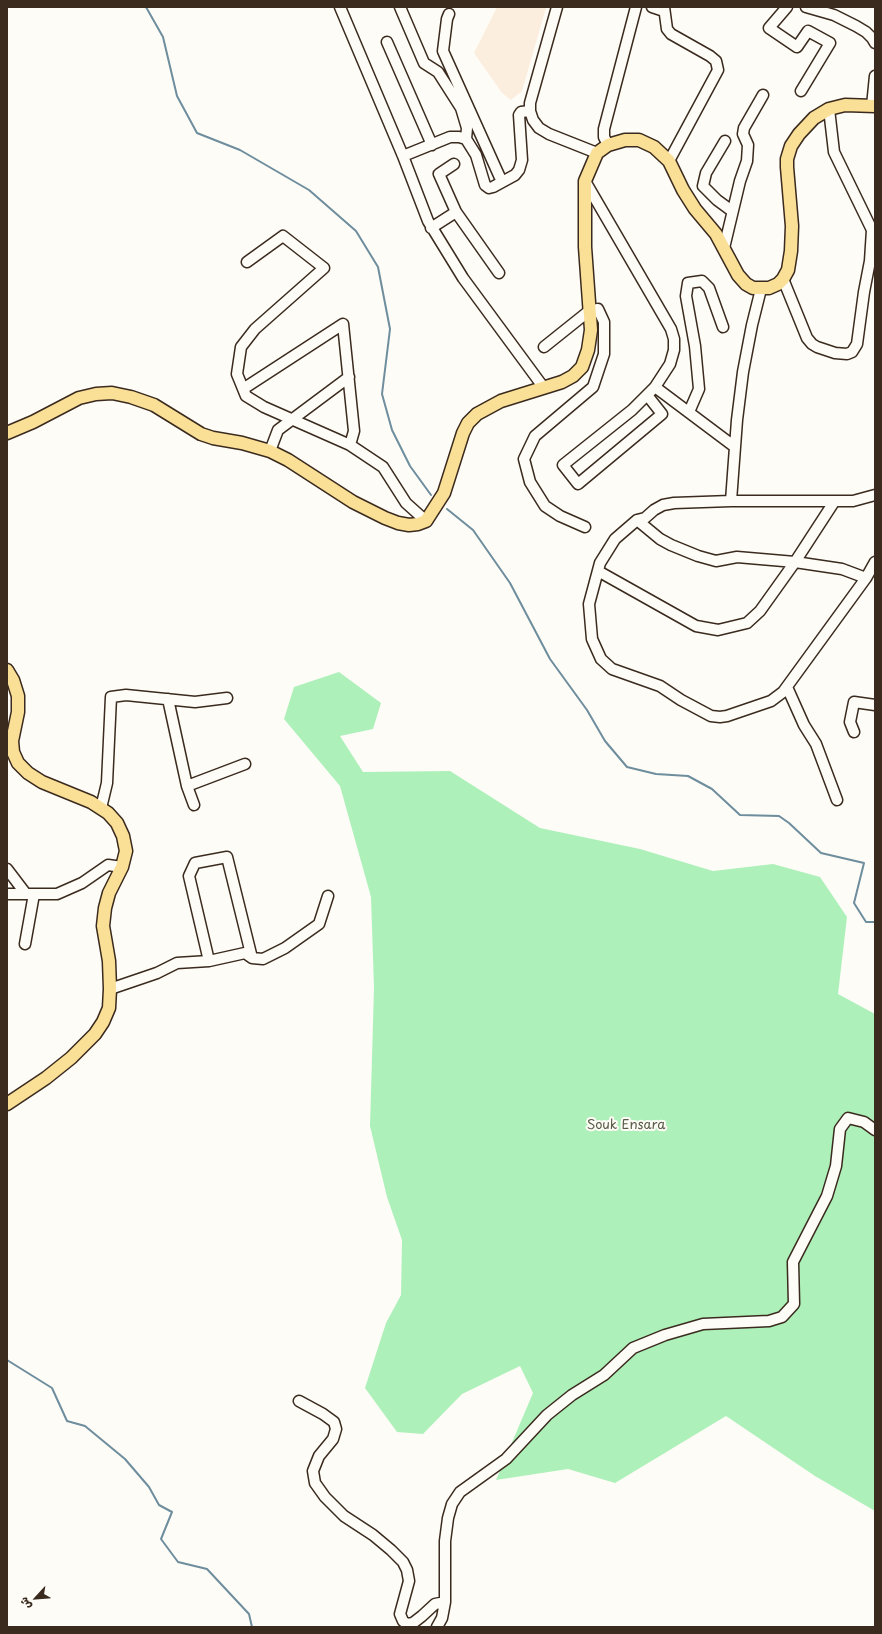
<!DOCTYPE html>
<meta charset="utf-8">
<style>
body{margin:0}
#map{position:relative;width:882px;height:1634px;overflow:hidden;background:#fdfcf7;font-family:"Playpen Sans","Playpen Sans Arabic",sans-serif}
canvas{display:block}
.frame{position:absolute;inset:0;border:8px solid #3b2a1e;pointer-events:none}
.north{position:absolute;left:16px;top:1578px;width:40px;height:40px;-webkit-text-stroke:3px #fdfcf7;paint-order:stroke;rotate:244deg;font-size:11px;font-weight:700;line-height:16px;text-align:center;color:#3b2a1e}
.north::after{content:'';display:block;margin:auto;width:14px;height:18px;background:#3b2a1e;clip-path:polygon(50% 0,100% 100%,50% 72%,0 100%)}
</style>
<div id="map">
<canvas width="882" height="1634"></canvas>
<div class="frame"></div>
<div class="north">ش</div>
</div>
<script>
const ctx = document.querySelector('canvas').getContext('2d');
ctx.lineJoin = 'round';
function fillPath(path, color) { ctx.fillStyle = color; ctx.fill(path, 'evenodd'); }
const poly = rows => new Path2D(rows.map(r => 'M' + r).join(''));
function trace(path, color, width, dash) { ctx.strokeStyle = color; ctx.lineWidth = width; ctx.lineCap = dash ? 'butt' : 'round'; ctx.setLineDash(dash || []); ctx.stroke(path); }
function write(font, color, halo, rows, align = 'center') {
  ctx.font = font + ' "Playpen Sans",sans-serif'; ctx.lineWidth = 4; ctx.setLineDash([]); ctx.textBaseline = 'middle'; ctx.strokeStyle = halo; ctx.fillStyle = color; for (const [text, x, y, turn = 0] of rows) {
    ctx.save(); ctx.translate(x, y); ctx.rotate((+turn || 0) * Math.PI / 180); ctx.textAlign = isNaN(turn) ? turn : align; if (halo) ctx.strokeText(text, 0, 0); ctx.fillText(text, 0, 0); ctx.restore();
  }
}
fillPath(poly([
 [497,7,543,7,546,8,522,91,511,100,502,93,474,53]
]), '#fceedf');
fillPath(poly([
 [339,672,381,703,373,729,340,736,363,772,450,771,540,828,640,849,713,871,773,864,820,877,847,917,838,994,875,1014,875,1511,815,1476,726,1416,615,1483,568,1469,496,1480,533,1393,520,1366,462,1394,423,1434,397,1432,365,1388,386,1323,401,1295,402,1240,387,1197,370,1126,374,988,371,897,340,786,284,719,294,687]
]), '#aef0b9');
trace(poly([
 [146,7,163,37,177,96,197,133,240,150,309,190,356,231,378,267,390,329,382,394,392,430,410,466,431,495],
 [447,509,473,530,510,583,550,659,587,710,605,741,627,767,656,774,688,776,712,789,740,815,779,816,789,823,821,853,864,863,854,903,866,922,875,922],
 [7,1360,52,1388,67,1421,85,1426,125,1459,149,1487,159,1505,172,1512,161,1539,178,1562,207,1569,249,1614,252,1627]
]), '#6e8d9d', 2);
const minor = poly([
 [340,7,403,156,428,221,463,278,544,388],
 [400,7,424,63,438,72,461,108,467,128,466,139],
 [557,7,530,103,530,111,533,120,539,128,549,134,597,153],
 [652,7,664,11],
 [664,7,667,29,671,34,710,56,716,61,718,70,669,161],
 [787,7,769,28,797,47,808,31,830,43,801,91],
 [806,7,834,15,856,26,866,32,872,38,875,43],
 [449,14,447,19,443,51,502,182],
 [387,42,432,145],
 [872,106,875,76],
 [725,141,706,173,703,186,717,200,732,211],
 [608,145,604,137,604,129,636,7],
 [403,156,450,137,459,137,466,139,476,155,485,185,489,188,493,187,515,175,519,170,522,160,519,115,521,112,530,111],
 [454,164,439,174,456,212,499,273],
 [585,181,671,329,674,339,674,350,670,364,655,387,632,410,563,465,578,484,662,414,647,395],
 [431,228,456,212],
 [724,248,740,181,747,161,748,145,743,134,744,128,763,95],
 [783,279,807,338,812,344,817,347,835,353,847,354,852,352,857,344,864,292,870,261,872,230,834,152,829,109],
 [544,347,589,311,598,309,604,322,604,354,593,387,535,436,524,459,530,482,545,506,560,516,585,527],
 [655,387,735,447],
 [243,389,343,324,354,431,350,445,264,407,246,396,237,374,241,347,255,329,324,268,283,236,247,262],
 [689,412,699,389,695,346,686,296,688,283,702,281,709,288,723,327],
 [350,445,383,467,406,503,426,521],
 [270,451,278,430,349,377],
 [731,501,737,420,743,372,752,325,761,289],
 [637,520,660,539,671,545,698,556,716,561,737,557,795,562,842,569,866,578,875,562],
 [598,571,696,626,718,630,747,623,760,611,795,562,834,502],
 [866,578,783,692,771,701,727,716,720,717,711,716,681,700,660,686,612,669,601,659,592,639,589,604,600,563,615,539,637,520,645,518,654,510,663,505,674,503,731,501,853,501,875,495],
 [787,687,804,725,816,744,837,800],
 [168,699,187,786,194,805],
 [854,732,850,722,854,702,875,705],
 [187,786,245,764],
 [101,808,107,783,111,697,126,695,195,702,227,698],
 [7,869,26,894],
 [7,894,57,894,82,883,108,865,122,867],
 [25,944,34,894],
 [209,961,189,876,195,863,227,857,252,958],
 [110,989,157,973,177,963,209,961,245,953,252,958,263,959,285,948,319,924,328,896],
 [299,1401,323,1414,334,1422,336,1429,333,1439,319,1456,313,1471,315,1483,325,1497,344,1516,373,1535,391,1550,403,1562,407,1570,409,1581,400,1614,403,1621,407,1624,413,1623,422,1616,435,1604,445,1602],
 [437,1627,442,1618,445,1602,445,1541,448,1518,452,1504,460,1492,506,1459,547,1415,572,1395,604,1375,633,1348,665,1335,703,1324,769,1321,782,1317,794,1304,793,1262,827,1196,836,1166,840,1129,848,1118,864,1122,875,1130]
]);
const major = poly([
 [7,433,33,422,79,398,96,394,112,393,131,397,154,405,201,434,213,438,242,443,270,451,288,460,353,502,385,518,398,523,409,525,418,524,426,521,444,493,463,433,468,423,477,414,501,401,562,382,573,376,582,367,588,350,591,330,585,247,585,181,597,153,608,145,625,140,639,140,654,147,669,161,683,190,695,209,716,234,738,275,746,284,753,288,769,288,778,284,783,279,788,270,791,251,792,226,787,167,787,159,791,146,799,134,814,118,829,109,845,105,875,106],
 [7,670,13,680,18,696,18,712,12,741,13,752,18,763,28,773,42,782,91,802,108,813,117,823,123,836,126,851,122,867,109,893,105,908,103,926,109,961,110,989,109,1008,103,1022,95,1034,71,1058,46,1078,7,1104]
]);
trace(minor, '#3b2a1e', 13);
trace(major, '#3b2a1e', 15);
trace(minor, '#fdfcf7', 10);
trace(major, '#fadf96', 12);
write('13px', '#585c45', '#fdfcf7', [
 ["Souk Ensara",626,1125]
]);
</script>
